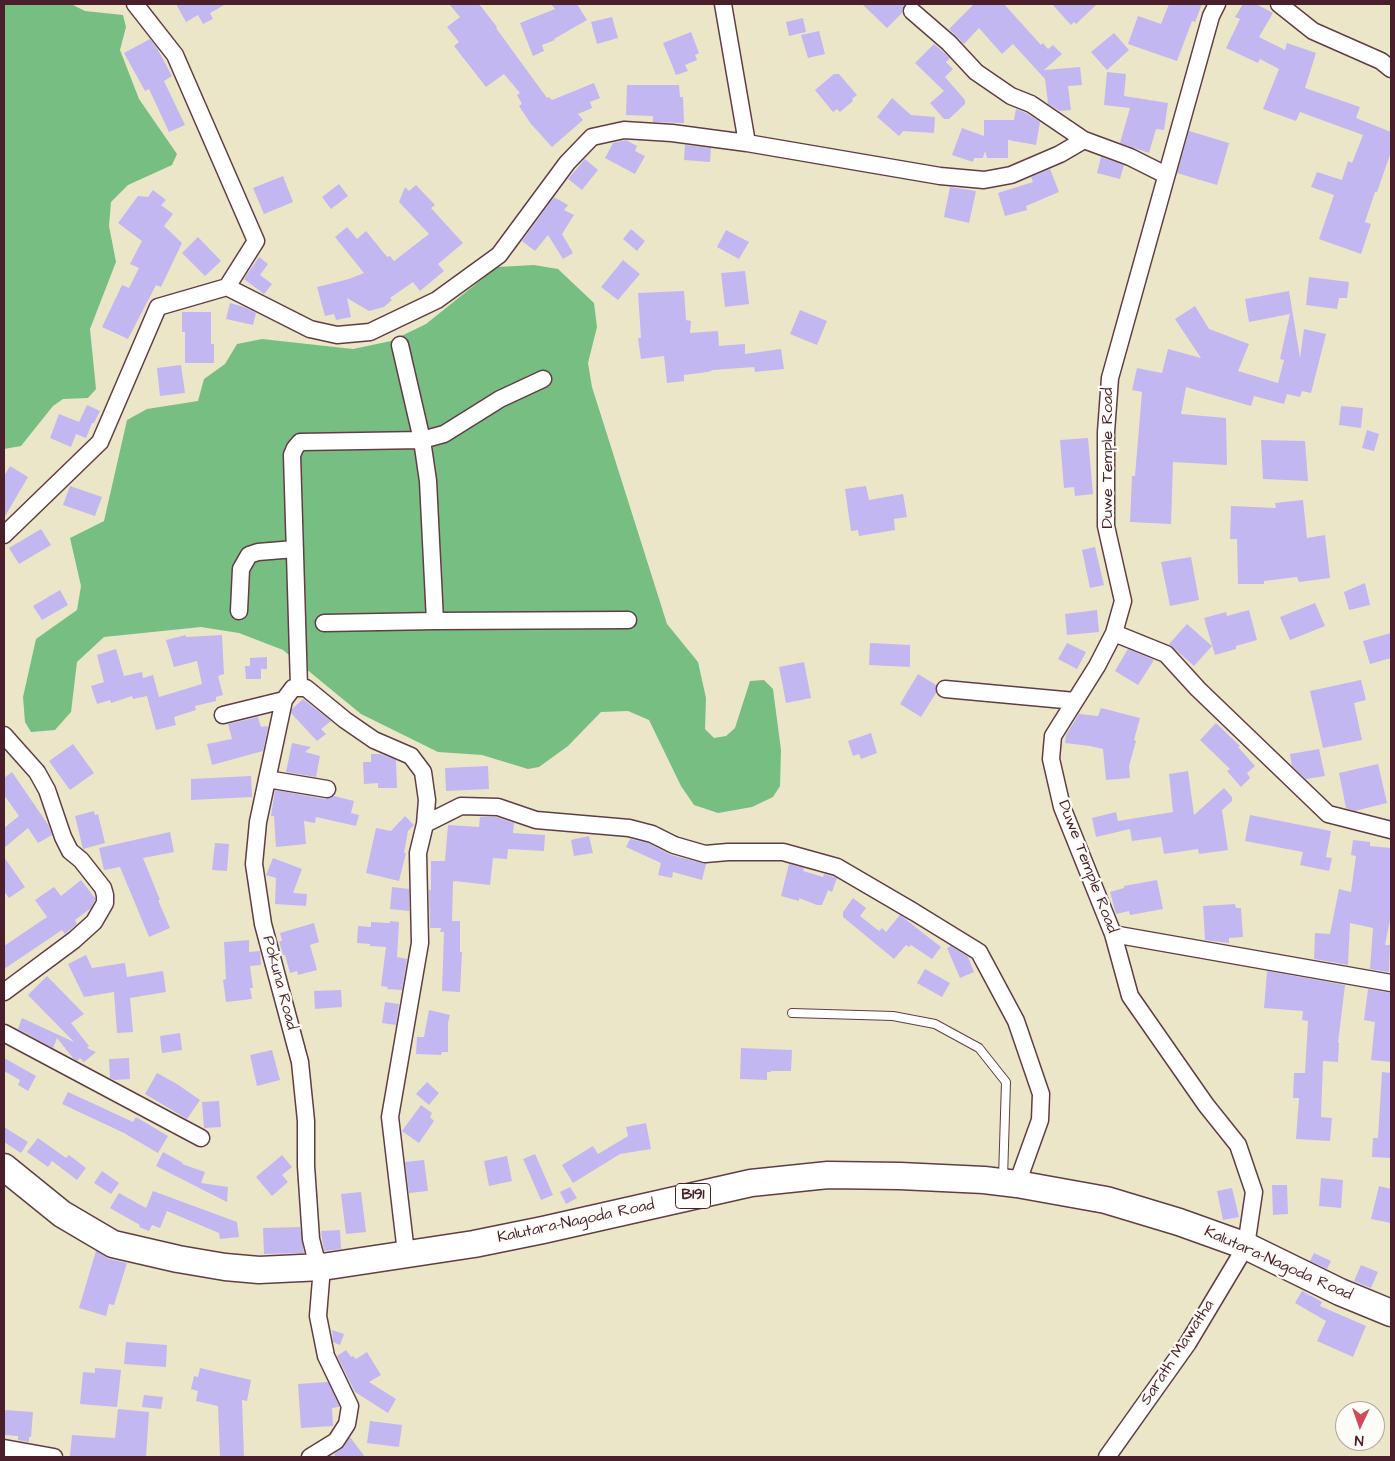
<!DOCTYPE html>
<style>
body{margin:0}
#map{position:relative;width:1395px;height:1461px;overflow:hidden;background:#ebe6c8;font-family:"Architects Daughter",sans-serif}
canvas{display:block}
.frame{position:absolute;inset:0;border:5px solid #4a1f2b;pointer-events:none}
.north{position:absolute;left:1335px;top:1401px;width:50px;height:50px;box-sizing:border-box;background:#fdfcf7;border:1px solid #b5a4a5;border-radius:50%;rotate:183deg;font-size:14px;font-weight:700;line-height:20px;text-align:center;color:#4a1f2b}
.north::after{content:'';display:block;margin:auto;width:18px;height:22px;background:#d1495b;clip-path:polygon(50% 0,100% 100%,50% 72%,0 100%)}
</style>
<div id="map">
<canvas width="1395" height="1461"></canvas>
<div class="frame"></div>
<div class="north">N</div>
</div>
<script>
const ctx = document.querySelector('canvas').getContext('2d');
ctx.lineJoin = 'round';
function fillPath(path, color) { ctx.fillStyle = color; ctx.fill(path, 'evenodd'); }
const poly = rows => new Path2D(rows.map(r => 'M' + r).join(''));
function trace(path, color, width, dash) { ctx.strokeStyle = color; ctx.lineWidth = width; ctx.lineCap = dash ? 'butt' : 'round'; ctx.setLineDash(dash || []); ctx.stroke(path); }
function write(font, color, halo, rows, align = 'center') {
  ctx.font = font + ' "Architects Daughter",sans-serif'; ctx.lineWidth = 4.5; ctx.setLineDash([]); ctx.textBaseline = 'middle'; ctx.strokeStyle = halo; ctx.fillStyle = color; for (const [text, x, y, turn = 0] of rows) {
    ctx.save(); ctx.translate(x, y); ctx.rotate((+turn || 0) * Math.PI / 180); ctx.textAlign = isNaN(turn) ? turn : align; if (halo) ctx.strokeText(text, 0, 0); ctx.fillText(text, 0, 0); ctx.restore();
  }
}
fillPath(poly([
 [4,4,71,4,85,11,123,15,126,27,120,50,139,99,177,154,172,165,128,185,111,202,109,226,116,262,90,329,96,389,88,398,63,399,53,406,21,446,4,449],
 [534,265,558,269,594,303,597,327,588,363,592,387,667,624,698,662,706,698,705,729,714,738,726,736,735,728,750,681,764,680,773,689,781,750,780,786,773,797,752,807,718,813,694,805,681,786,649,720,628,711,601,712,568,746,539,767,528,769,482,755,438,752,361,714,283,650,239,633,201,627,104,637,77,662,71,712,55,730,31,732,25,722,23,697,36,639,77,610,81,586,70,538,104,521,127,420,147,409,198,401,204,379,225,364,237,344,262,339,353,349,391,341,426,324,497,267]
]), '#77be83');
fillPath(poly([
 [176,4,226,4,210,13,213,19,203,24,198,15,186,22],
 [449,4,479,4,497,27,496,28,547,98,549,97,552,100,594,83,600,98,590,102,592,108,578,114,583,120,552,147,531,124,519,106,522,104,517,95,520,93,504,74,486,87,454,46,459,42,447,27,460,17],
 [551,4,577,4,587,20,554,39,555,40,542,45,544,51,533,56,520,23,555,9],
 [862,4,905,4,902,9,902,13,887,28],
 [974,4,1004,4,1041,45,1043,43,1048,49,1053,45,1062,54,1044,70,1080,67,1082,85,1068,86,1071,110,1060,111,1048,104,1045,79,1013,44,1002,54,979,28,964,44,949,29],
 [1052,4,1097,4,1076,24,1074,22,1071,25],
 [1169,4,1202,4,1195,22,1192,21,1177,61,1128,44,1138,16,1161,24],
 [1243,4,1256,4,1273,13,1259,37,1285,50,1287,43,1316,53,1305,88,1360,107,1356,118,1391,132,1391,152,1377,192,1375,192,1365,222,1371,224,1361,254,1319,239,1334,195,1311,187,1317,172,1342,180,1348,161,1352,163,1363,135,1300,112,1296,121,1263,109,1279,69,1260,59,1258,63,1226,48,1240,19,1235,17],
 [612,17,618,38,597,44,591,22],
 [803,18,806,32,789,36,786,22],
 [819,31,825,54,808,58,801,35],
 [691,32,699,53,695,55,697,60,685,65,688,71,676,75,663,43],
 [1114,33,1129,50,1107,70,1091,52],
 [150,39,158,50,172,76,164,81,185,125,169,132,149,89,145,91,124,53],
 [934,44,950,58,946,62,953,69,945,77,965,100,965,104,949,119,944,119,930,103,944,91,915,63],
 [1107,72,1126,74,1124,96,1168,103,1164,130,1156,129,1149,153,1120,143,1130,108,1104,105],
 [834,74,839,74,857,95,852,99,853,101,840,112,837,109,833,112,815,90],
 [627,85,679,85,680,97,683,97,684,123,653,122,653,116,626,115],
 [892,98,911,115,935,117,934,133,903,131,899,136,877,117],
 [1016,109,1026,113,1040,122,1036,145,1008,140,1008,158,987,158,985,151,983,158,974,158,973,162,952,155,962,128,984,136,984,120,1014,120],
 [1189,131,1229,143,1217,185,1177,173],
 [626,140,637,146,635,151,645,156,635,174,605,158,613,143],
 [685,145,711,148,710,162,684,160],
 [1101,157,1124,165,1120,179,1097,173],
 [585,159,598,170,582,190,568,179],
 [1050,169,1059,192,1026,206,1027,210,1005,216,998,193,1033,182,1031,177],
 [283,176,293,202,264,214,253,188],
 [339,184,348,196,331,209,322,197],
 [416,185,435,205,431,208,463,243,438,264,444,271,420,291,413,282,390,298,392,300,384,307,369,311,347,298,351,317,336,320,334,314,325,316,317,287,349,279,364,273,335,237,347,227,357,239,366,231,387,257,390,256,394,261,429,234,399,202,405,187,409,191],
 [950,187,976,191,969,223,944,217],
 [153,190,166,200,161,205,173,214,164,226,182,243,161,287,156,285,128,339,102,327,122,285,129,288,139,268,130,264,142,241,118,223,138,196,148,197],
 [554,197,568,205,564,210,574,215,562,234,573,253,563,259,548,235,535,251,522,241],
 [631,229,645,241,637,251,623,239],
 [726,230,749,242,739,259,717,247],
 [198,237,221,261,205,276,182,253],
 [259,257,268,264,260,275,272,284,264,294,244,279],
 [623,260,640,274,618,300,601,287],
 [745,271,749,304,725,307,721,273],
 [1309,277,1349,282,1347,298,1339,298,1337,309,1306,305],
 [684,291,686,320,691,321,690,333,718,331,719,346,745,344,745,354,781,349,784,369,755,372,754,367,713,370,708,372,684,375,684,381,667,383,664,356,641,359,638,338,641,338,638,293],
 [1289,291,1300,358,1304,329,1326,334,1311,393,1302,391,1300,397,1287,394,1284,404,1254,396,1251,406,1186,387,1181,414,1226,418,1227,465,1173,462,1171,524,1130,522,1132,476,1135,476,1142,392,1132,390,1137,368,1162,373,1168,349,1201,358,1175,319,1195,306,1209,329,1249,344,1238,371,1278,383,1284,360,1280,359,1290,314,1249,322,1245,299],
 [230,303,244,307,256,313,253,325,226,319],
 [800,310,827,321,817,345,790,334],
 [182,312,211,312,211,344,214,344,214,363,185,363,185,332,182,332],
 [181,365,185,393,160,396,157,368],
 [87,405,100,411,94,423,92,423,86,438,76,434,71,447,50,438,59,414,79,422],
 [1341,406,1363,408,1361,428,1339,425],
 [1367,430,1379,434,1374,451,1362,448],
 [1088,438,1093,494,1075,496,1074,487,1064,488,1060,440],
 [1261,440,1305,441,1308,481,1263,479],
 [10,466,28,477,4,518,4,476],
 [70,486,102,497,95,516,63,505],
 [866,486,869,500,903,494,907,517,894,519,895,530,859,536,858,530,851,531,845,489],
 [1303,500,1307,538,1325,535,1330,578,1299,582,1297,577,1264,581,1264,584,1238,584,1237,539,1230,539,1231,506,1276,508,1275,503],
 [41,529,51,545,19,564,9,548],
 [1095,547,1104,585,1090,588,1082,550],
 [1191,557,1199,600,1170,606,1161,562],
 [1365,583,1370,605,1349,610,1344,592],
 [60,590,68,605,42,620,33,606],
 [1315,603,1325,626,1290,640,1280,617],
 [1097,610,1099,632,1067,635,1065,614],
 [1249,610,1257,640,1236,646,1236,649,1215,655,1204,618,1226,612,1227,616],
 [1187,624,1212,646,1194,666,1169,644],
 [1391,633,1391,658,1370,664,1363,641],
 [186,635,186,637,222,635,224,674,218,676,223,695,216,697,216,701,195,706,196,710,174,717,176,725,156,730,147,696,133,699,132,696,111,703,110,700,97,704,91,686,104,682,97,655,116,649,124,676,142,672,143,678,153,675,159,697,202,684,197,661,174,667,166,640],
 [870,643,910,645,910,667,869,665],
 [1067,643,1086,652,1077,669,1058,659],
 [1128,649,1154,660,1138,685,1115,671],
 [267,657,267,669,261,669,261,679,246,679,245,666,250,666,250,658],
 [804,662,811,698,786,703,779,667],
 [918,674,936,685,936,693,921,717,900,704],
 [1361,680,1366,700,1354,703,1362,740,1323,748,1310,691],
 [303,699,331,721,321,729,326,734,317,741,291,713,292,709],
 [1101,708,1140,718,1134,740,1136,741,1129,766,1130,778,1106,780,1103,749,1090,746,1065,743,1066,735,1079,714,1098,716],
 [258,717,261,727,267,726,268,727,263,751,212,765,207,744,232,739,228,724],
 [1216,723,1240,746,1238,747,1255,766,1247,773,1250,778,1241,787,1227,771,1230,769,1200,740],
 [871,733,877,753,861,759,859,754,853,756,848,741],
 [292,743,311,747,305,752,320,756,316,777,286,772],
 [73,744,94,773,70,790,49,761],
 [1319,749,1325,776,1306,779,1292,766,1290,754],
 [371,754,380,754,396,760,397,788,378,788,378,783,364,784,363,762,371,762],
 [1378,764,1387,803,1355,811,1346,808,1339,773],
 [488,766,489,789,446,791,445,768],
 [1188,771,1194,815,1224,788,1232,797,1232,801,1222,810,1228,850,1199,854,1198,849,1164,854,1161,837,1132,841,1130,829,1096,837,1092,818,1116,812,1118,821,1173,812,1169,774],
 [12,772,49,826,52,835,38,843,28,828,4,848,4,828,19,816,4,795,4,778],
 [251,776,252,797,191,800,191,779],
 [275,790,325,799,334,796,354,801,351,813,359,815,356,826,316,817,315,823,304,821,306,844,276,847,274,816,271,816],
 [94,811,95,815,98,814,105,843,83,849,75,816],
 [1250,815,1331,831,1326,857,1332,858,1329,871,1300,865,1303,852,1245,841],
 [405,816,414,825,408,831,404,853,406,853,399,881,366,873,376,828,391,831],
 [480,817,496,817,514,823,513,833,545,835,544,851,508,849,507,859,493,858,490,885,454,881,453,882,452,921,460,921,460,952,462,952,460,992,442,991,444,932,440,932,441,928,430,928,429,890,431,890,431,861,445,861,448,825,479,827],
 [170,832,174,852,143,858,160,900,158,900,170,928,149,937,120,867,104,870,99,848],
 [589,836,593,853,574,856,571,840],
 [630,839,648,843,671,855,706,864,702,880,673,872,672,878,658,875,661,863,626,847],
 [1353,840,1370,842,1370,846,1391,848,1391,915,1385,945,1390,945,1389,972,1370,969,1373,928,1350,923,1348,965,1314,959,1315,933,1330,934,1339,889,1351,892,1356,856,1351,855],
 [215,843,229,844,227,871,212,870],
 [4,857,25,887,9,898,4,891],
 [273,858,302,869,293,893,307,894,306,906,275,904,276,878,266,875],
 [789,864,804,868,803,871,823,877,824,874,837,878,832,892,828,890,822,905,817,905,799,898,799,901,781,896],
 [81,880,95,898,95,900,91,908,75,920,77,924,65,934,62,930,4,969,4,946,47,917,35,900,54,887,61,896],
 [1157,880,1163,909,1130,915,1129,911,1116,914,1110,892,1124,888,1124,886],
 [392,887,409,889,409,911,390,909],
 [853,898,866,908,860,916,879,931,882,928,886,932,900,915,941,947,932,959,911,945,909,947,906,945,894,959,843,917,843,912],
 [1235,904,1236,908,1241,908,1243,937,1229,938,1229,943,1205,940,1203,906],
 [390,921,399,922,397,957,407,959,402,990,387,989,388,987,381,986,386,947,370,946,370,944,357,943,358,926,371,927,371,922,390,923],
 [314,923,319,942,310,945,317,970,298,975,297,971,290,973,285,955,283,955,279,941,282,941,280,933],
 [249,940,249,952,260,951,261,965,250,966,253,988,250,988,252,999,226,1002,223,980,226,979,224,942],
 [951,946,968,957,974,972,960,978,947,948],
 [86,955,92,968,125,963,127,977,163,971,166,992,130,998,133,1032,117,1033,114,992,84,997,68,964],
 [925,969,950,983,942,997,917,983],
 [1267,971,1345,985,1338,1043,1339,1043,1338,1062,1323,1061,1321,1117,1332,1118,1330,1141,1296,1139,1299,1098,1293,1098,1294,1073,1305,1073,1308,1021,1302,1020,1303,1011,1264,1008],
 [47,976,84,1014,71,1023,89,1046,87,1048,96,1052,84,1062,80,1058,77,1061,73,1058,57,1038,53,1048,18,1029,22,1018,74,1042,28,995],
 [1368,989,1391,993,1391,1062,1371,1060,1375,1022,1364,1020],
 [341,990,342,1007,315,1009,314,991],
 [385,1002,399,1004,396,1025,382,1023],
 [429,1010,450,1015,448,1023,448,1052,442,1052,441,1055,416,1054,417,1037,424,1037],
 [180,1033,182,1050,162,1053,160,1036],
 [741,1048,792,1050,791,1071,771,1071,771,1072,767,1072,767,1080,740,1079],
 [272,1050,280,1080,257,1086,250,1055],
 [4,1058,36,1076,28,1091,18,1085,20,1080,4,1071],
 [129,1058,130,1079,114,1080,110,1078,109,1059],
 [1382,1072,1391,1073,1391,1158,1372,1157,1373,1138,1378,1138],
 [157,1073,177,1084,200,1100,187,1119,145,1094],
 [427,1082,439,1093,429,1105,416,1094],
 [68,1092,133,1122,136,1117,168,1136,158,1153,124,1133,62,1104],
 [219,1101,221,1127,204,1128,202,1102],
 [421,1105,432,1113,430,1117,434,1121,419,1143,402,1131],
 [646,1123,651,1149,620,1154,573,1183,562,1165,593,1146,598,1154,628,1136,626,1127],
 [4,1127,28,1142,21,1153,4,1142],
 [38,1138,66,1158,69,1155,86,1168,77,1180,52,1161,48,1167,27,1152],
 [163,1152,183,1163,182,1164,205,1172,201,1183,228,1187,227,1202,156,1166],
 [535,1154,553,1195,541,1200,523,1159],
 [282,1155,292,1167,282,1175,288,1182,272,1196,256,1177],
 [507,1156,512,1181,489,1186,484,1161],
 [424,1160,428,1191,409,1193,405,1162],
 [102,1171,119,1183,111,1194,94,1183],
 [1321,1178,1343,1180,1341,1208,1319,1206],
 [1272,1185,1287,1185,1288,1214,1273,1215],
 [1379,1186,1391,1189,1391,1223,1371,1219],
 [570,1187,577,1198,566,1204,560,1192],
 [1232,1188,1239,1217,1223,1220,1217,1191],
 [153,1191,237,1222,239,1237,220,1239,219,1233,167,1211,160,1228,152,1225,149,1231,139,1227,140,1225,110,1208,119,1193,146,1208],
 [361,1192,366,1232,346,1234,341,1194],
 [300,1227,304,1253,264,1254,263,1228],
 [340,1230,341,1249,324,1251,321,1231],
 [96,1251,109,1259,127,1263,114,1305,109,1304,106,1316,79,1308],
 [1314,1253,1331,1261,1327,1269,1310,1261],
 [1361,1265,1378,1272,1371,1288,1354,1281],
 [1302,1291,1322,1302,1320,1306,1366,1326,1353,1357,1317,1341,1326,1321,1295,1303],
 [332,1330,344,1334,340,1345,333,1342],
 [126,1342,167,1345,166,1367,124,1364],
 [346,1350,351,1357,353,1356,356,1359,367,1352,381,1375,369,1382,396,1399,388,1413,355,1392,337,1356],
 [95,1368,121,1370,117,1407,80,1404,83,1372,95,1373],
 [200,1368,251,1380,247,1401,242,1400,244,1457,220,1457,218,1406,196,1401,198,1391,191,1389,194,1376,198,1377],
 [328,1382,339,1405,339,1407,332,1408,333,1426,301,1428,298,1384],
 [144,1395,163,1397,161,1409,142,1407],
 [118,1409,149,1412,146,1457,70,1456,72,1435,115,1438],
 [4,1410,33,1412,31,1437,29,1437,29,1442,18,1440,18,1436,4,1435],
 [370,1421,402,1425,399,1447,367,1443],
 [350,1437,365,1457,336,1457,334,1454,344,1447]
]), '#c3b7f1');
const service = poly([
 [792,1013,893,1016,935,1024,979,1048,1006,1082,1003,1178]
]);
const minor = poly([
 [135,4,175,55,256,241,227,287],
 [723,4,747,143],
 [1279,4,1313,31,1381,61,1391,69],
 [912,11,949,43,976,72,1011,96,1031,104,1084,140,1130,157,1166,175],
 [400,345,422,440,428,481,435,621],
 [4,535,100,442,158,307,227,287,310,329,337,335,370,332,437,300,499,255,567,163,592,137,624,130,672,133,747,143,940,176,984,180,1011,175,1060,154,1084,140],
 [239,611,241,569,249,555,258,552,295,549],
 [324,623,435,621,628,620],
 [1114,633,1166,654,1198,689,1328,814,1391,830],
 [299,687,292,455,295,448,300,442,422,440,444,434,500,399,543,379],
 [945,689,1075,701],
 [284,700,258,822,254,864,263,924,300,1062,306,1121,306,1166,311,1239,315,1255,322,1267,318,1316,326,1356,350,1406,347,1424,336,1441,310,1457],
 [223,715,284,700,293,688,306,688,345,720,374,740,411,756,423,772,427,800,425,824,418,853,420,943,390,1117,406,1253],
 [4,735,37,772,47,790,63,837,70,851,81,860,103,888,105,895,105,903,94,922,74,940,4,992],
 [267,779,327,789],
 [425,824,461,806,498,807,536,820,629,828,652,834,674,845,705,854,728,852,783,852,837,867,914,912,979,952,1016,1021,1041,1094,1040,1120,1017,1184],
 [1113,934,1391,983],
 [4,1033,201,1138],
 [4,1448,54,1457],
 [1107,1457,1188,1343,1246,1246,1254,1192,1238,1145,1206,1105,1130,996,1113,934,1062,807,1051,759,1053,736,1097,666,1114,633,1123,601,1106,526,1106,432,1110,378,1211,16,1217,4]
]);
const primary = poly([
 [4,1167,62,1214,113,1244,178,1259,225,1267,259,1270,322,1267,474,1244,543,1230,751,1183,828,1175,900,1176,984,1180,1017,1184,1106,1200,1179,1222,1246,1246,1340,1292,1391,1313]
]);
trace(service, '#623d43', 10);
trace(minor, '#623d43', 19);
trace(primary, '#623d43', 29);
trace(service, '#fff', 8);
trace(minor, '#fff', 16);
trace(primary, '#fff', 26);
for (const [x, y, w] of [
 [693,1196,35]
]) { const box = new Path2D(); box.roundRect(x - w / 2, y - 12.5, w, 25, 4); ctx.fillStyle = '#fdfcf7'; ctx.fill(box); trace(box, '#4a1f2b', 1); }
write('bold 15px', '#4a1f2b', null, [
 ["B191",693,1196]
]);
write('16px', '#4a1f2b', '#fdfcf7', [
 ["Duwe Temple Road",1109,458,-90],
 ["Duwe Temple Road",1087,867,69],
 ["Pokuna Road",279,983,75],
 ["Kalutara-Nagoda Road",576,1222,-12],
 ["Kalutara-Nagoda Road",1278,1264,24],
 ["Sarath Mawatha",1178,1353,-57]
]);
</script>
